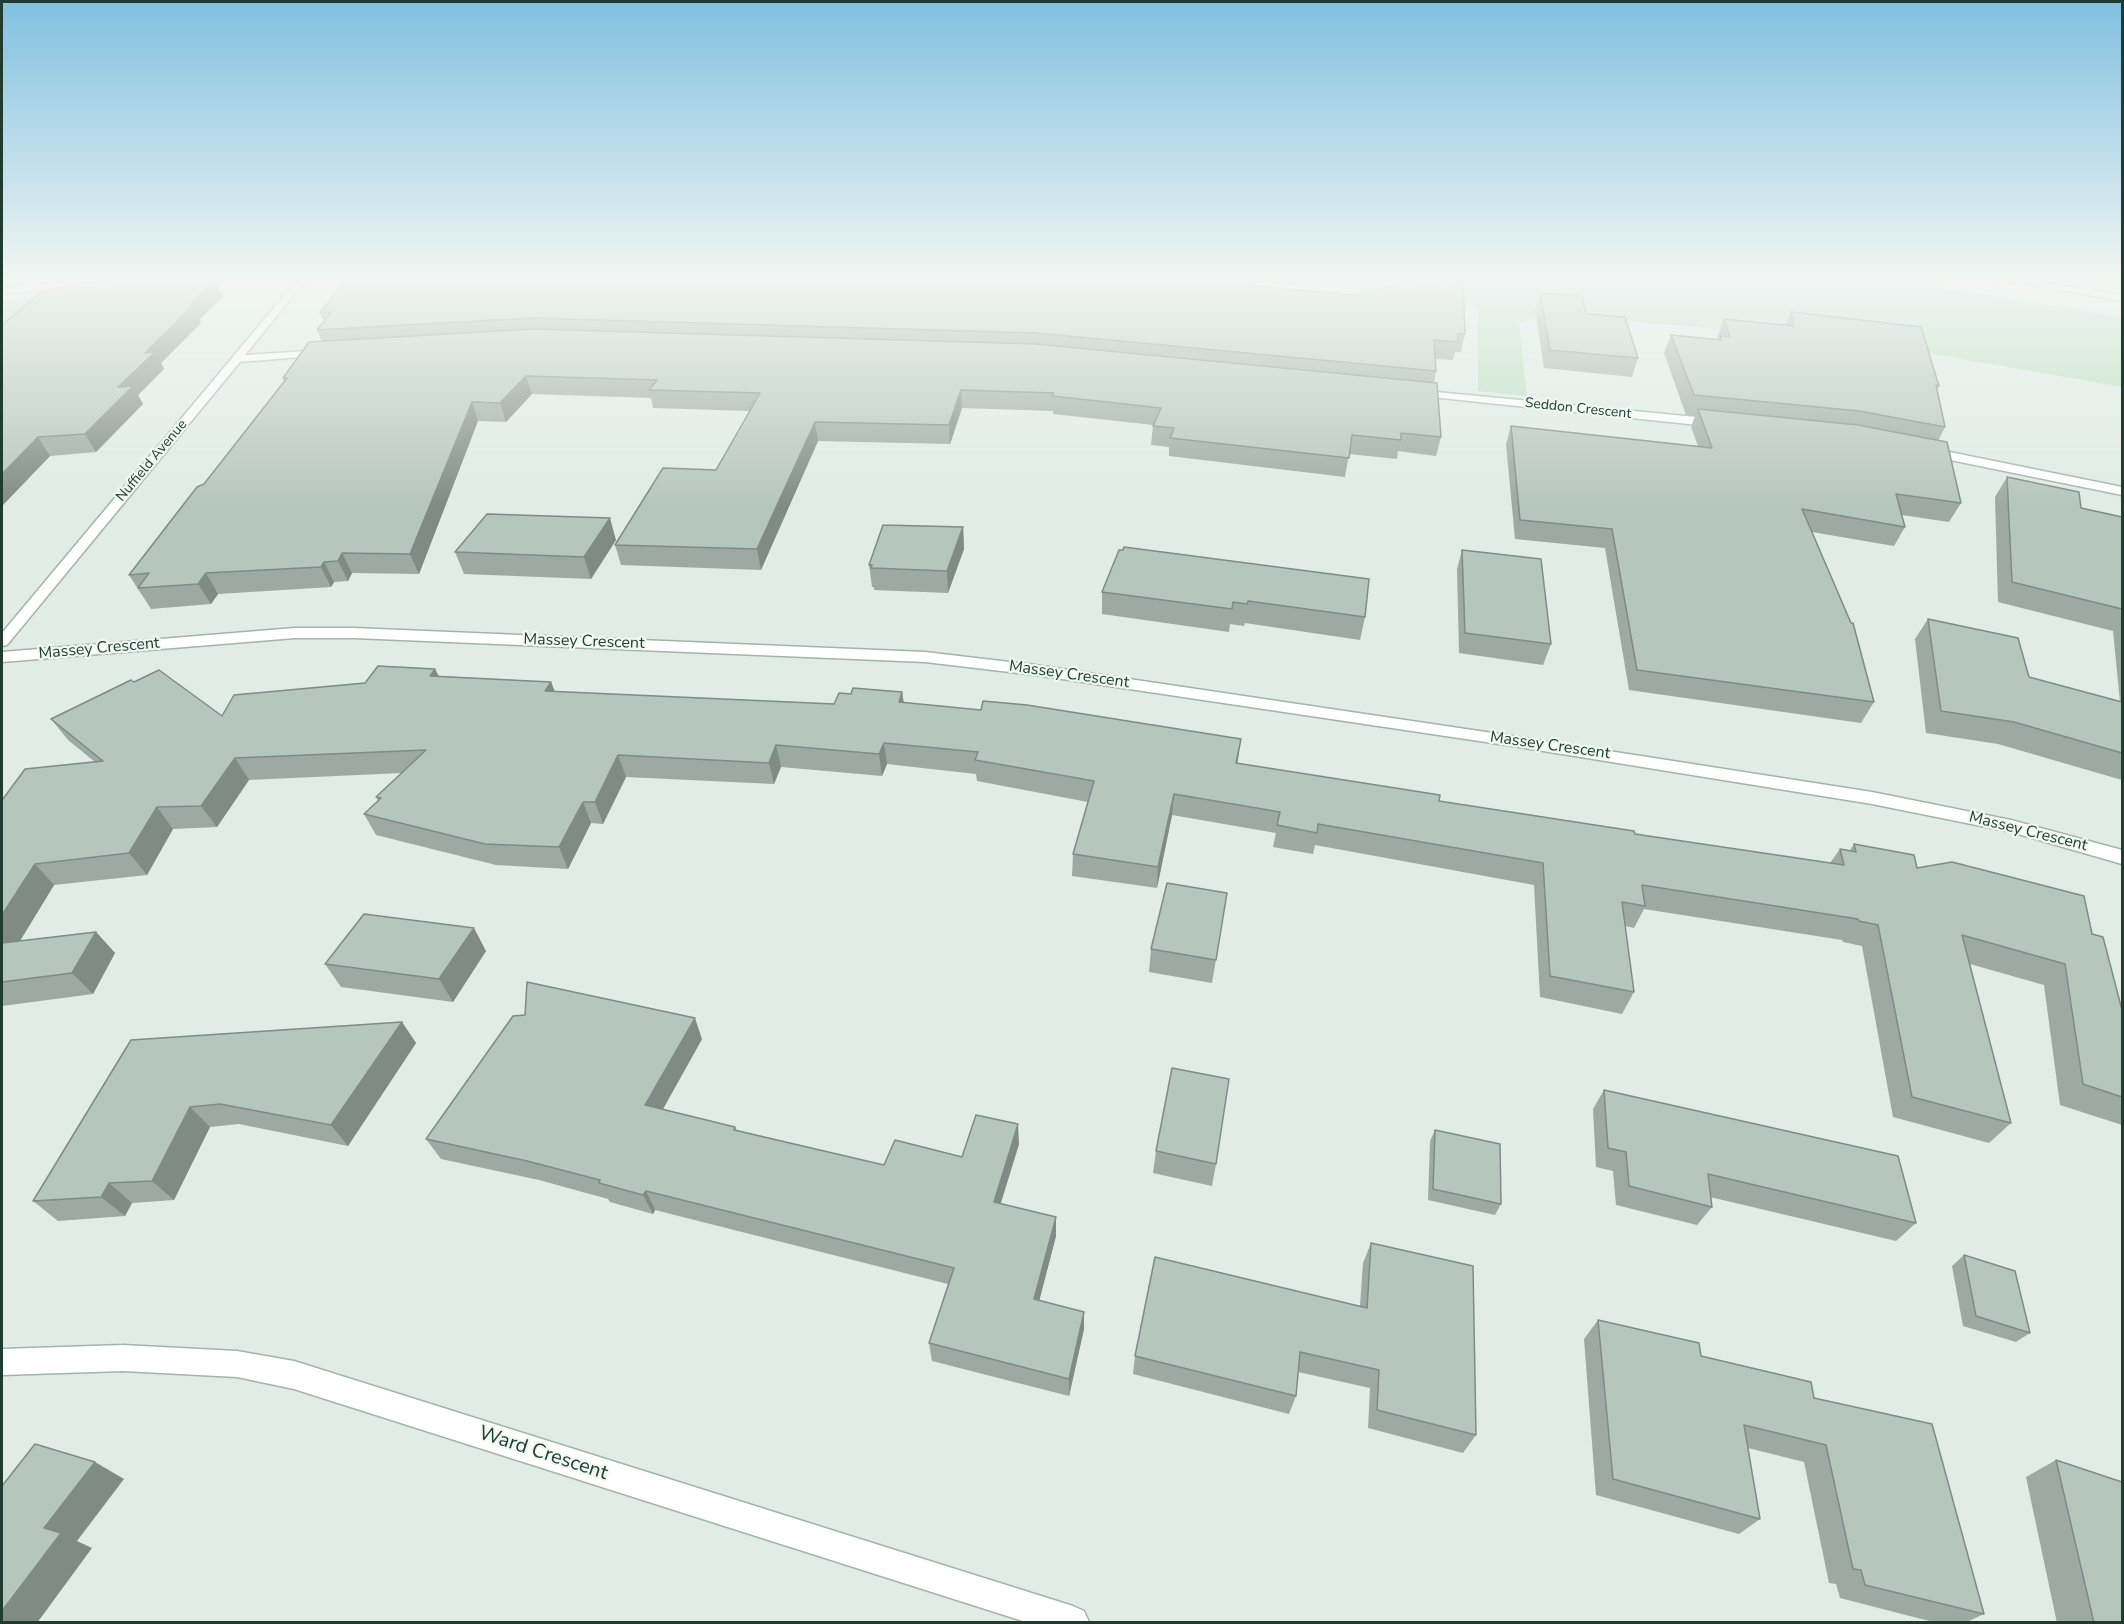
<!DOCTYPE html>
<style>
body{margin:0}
#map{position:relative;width:2124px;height:1624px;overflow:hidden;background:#e0ece5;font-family:"Nunito Sans",sans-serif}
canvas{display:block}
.frame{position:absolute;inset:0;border:3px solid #203c30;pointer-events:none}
</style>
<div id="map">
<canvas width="2124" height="1624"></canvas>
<div class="frame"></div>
</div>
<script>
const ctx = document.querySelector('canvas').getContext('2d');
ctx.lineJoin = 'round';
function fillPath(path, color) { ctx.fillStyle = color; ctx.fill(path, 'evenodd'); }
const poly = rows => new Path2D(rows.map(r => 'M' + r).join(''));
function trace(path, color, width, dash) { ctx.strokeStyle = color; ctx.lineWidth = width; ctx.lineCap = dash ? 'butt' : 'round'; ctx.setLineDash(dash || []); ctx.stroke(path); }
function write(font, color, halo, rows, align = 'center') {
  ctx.font = font + ' "Nunito Sans",sans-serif'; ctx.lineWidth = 4.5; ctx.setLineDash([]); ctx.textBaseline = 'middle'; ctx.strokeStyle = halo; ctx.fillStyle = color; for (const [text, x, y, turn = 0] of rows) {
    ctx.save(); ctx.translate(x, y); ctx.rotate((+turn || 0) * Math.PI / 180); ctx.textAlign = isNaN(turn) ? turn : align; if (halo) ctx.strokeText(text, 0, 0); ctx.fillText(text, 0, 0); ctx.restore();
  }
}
fillPath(poly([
 [2049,279,2122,279,2122,291]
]), '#cedbd3');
fillPath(poly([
 [1201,279,1888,279,2122,317,2122,387,1870,343,1552,314,1519,323,1527,396,1478,391,1478,309,1444,296],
 [46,295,2,331,2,300]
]), '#b8debc');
const street = poly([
 [87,279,121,279,117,282,2,294,2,288,87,279],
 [298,279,307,279,245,355,322,350,326,351,326,355,240,362,7,645,2,646,2,633,298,279],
 [1416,390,1717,419,1723,423,1717,427,1412,395,1412,391,1416,390],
 [1925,447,2122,487,2122,495,1921,454,1921,448,1925,447],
 [295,628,354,628,925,652,1035,665,1506,735,1872,792,2011,820,2122,850,2122,864,2011,832,1872,804,1506,745,1035,675,925,662,354,638,295,638,2,662,2,652,295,628],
 [123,1345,237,1351,294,1361,1073,1606,1084,1611,1089,1622,1026,1622,294,1389,237,1377,123,1371,2,1375,2,1349,123,1345]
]);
const secondary = poly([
 [1998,279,2022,279,2122,295,2122,301,1998,279]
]);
trace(street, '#a3b4ab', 3);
trace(secondary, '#9eb8ab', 3);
fillPath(street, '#fff');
fillPath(secondary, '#fff');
fillPath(poly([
 [184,279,185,282,223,297,199,320,201,323,161,363,164,369,138,395,143,404,96,452,50,456,2,506,2,325],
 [1252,284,1252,285,1465,334,1461,352,1455,352,1453,360,1436,359,1436,371,1434,383,1441,437,1436,456,1398,451,1397,459,1349,454,1345,477,1169,456,1169,447,1151,445,1153,425,1053,414,1053,411,962,408,950,444,818,441,761,570,621,565,615,545,716,470,750,411,653,408,651,398,532,394,506,422,478,421,419,574,352,573,348,581,334,582,331,587,218,594,211,604,151,609,129,575,204,484,284,381,283,378,322,341,317,330,324,321,320,313],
 [1540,293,1586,314,1638,358,1632,377,1544,368,1535,310],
 [1791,312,1939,386,1937,390,1945,427,1938,441,1961,503,1949,522,1902,515,1905,527,1894,546,1812,532,1874,702,1861,723,1629,690,1605,548,1515,539,1506,444,1511,426,1698,446,1691,427,1695,416,1686,415,1664,353,1671,335,1718,339,1717,338,1724,319,1785,325],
 [2007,477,2081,508,2122,517,2122,780,1998,744,1926,733,1915,639,1928,619,2029,677,2120,702,2113,631,1998,602,1995,497],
 [963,527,964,549,948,593,874,590,874,587,872,587,869,565],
 [616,540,591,579,464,574,455,552],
 [1119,550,1365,617,1360,640,1245,623,1244,626,1230,624,1229,632,1102,614,1102,592],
 [1462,550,1551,644,1543,665,1459,653,1457,569],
 [435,669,439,676,551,682,555,692,834,704,851,694,902,692,904,703,1238,763,1439,801,1635,834,1830,863,1840,849,1850,850,1854,844,2092,934,2122,1010,2122,1125,2060,1105,2044,985,1970,964,2011,1123,1989,1143,1893,1117,1862,946,1843,942,1842,940,1644,909,1634,928,1625,926,1634,992,1622,1014,1540,997,1534,885,1315,845,1313,854,1273,847,1276,833,1172,815,1157,888,1072,876,1073,854,1088,802,977,781,976,774,887,764,882,776,781,767,774,784,626,777,603,824,591,823,568,869,496,865,376,835,364,814,378,801,376,797,401,773,249,780,217,827,173,829,147,875,54,885,20,941,96,932,115,953,93,994,2,1006,2,799,95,762,68,740,51,719,134,682,222,716,365,683],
 [1227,893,1212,983,1149,972,1151,949],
 [486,951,453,1002,341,987,325,964],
 [402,1022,416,1043,348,1146,239,1124,210,1127,174,1200,132,1203,125,1216,58,1221,33,1201,131,1040],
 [702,1039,663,1109,735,1127,737,1130,884,1165,962,1157,1019,1144,1001,1203,1056,1236,1039,1301,1084,1312,1084,1329,1069,1396,932,1361,929,1343,948,1284,655,1210,653,1214,610,1202,608,1199,539,1180,441,1159,426,1139],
 [1604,1090,1916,1223,1896,1241,1710,1197,1712,1207,1697,1225,1616,1205,1613,1171,1596,1167,1593,1109],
 [1435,1130,1501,1204,1495,1215,1428,1200,1430,1141],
 [1156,1151,1216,1164,1212,1186,1153,1173],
 [1371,1243,1476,1435,1463,1453,1368,1428,1370,1388,1298,1372,1296,1396,1289,1414,1133,1374,1135,1356,1360,1306,1363,1263],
 [1964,1255,2030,1333,2016,1342,1963,1326,1952,1266],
 [1598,1320,1814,1398,1984,1614,1965,1623,1937,1623,1840,1598,1836,1584,1829,1583,1804,1462,1748,1448,1760,1519,1739,1534,1596,1495,1584,1339],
 [2056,1460,2122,1623,2057,1623,2026,1477]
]), '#9caaa3');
fillPath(poly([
 [1249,279,1253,279,1252,284,1245,302,1247,285],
 [215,280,223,297,199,320,201,323,161,363,164,369,138,395,143,404,96,452,85,434,118,387,145,353,188,307],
 [526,376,532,394,506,422,500,403],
 [961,390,962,408,950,444,949,425],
 [472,402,478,421,419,574,410,554],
 [815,422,818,441,761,570,757,549],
 [38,437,50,456,2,506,2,474],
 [610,518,616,540,591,579,584,557],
 [963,527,964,549,948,593,947,571],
 [342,553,352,573,348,581,338,561],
 [324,562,334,582,331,587,321,567],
 [206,573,218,594,211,604,198,584],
 [435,669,445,690,430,676],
 [551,682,559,703,545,691],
 [902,692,905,713,899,702],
 [1241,739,1238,760,1233,784,1236,763],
 [884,743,887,764,882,776,879,754],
 [776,745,781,767,774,784,769,763],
 [618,755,626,777,603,824,595,802],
 [235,758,249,780,217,827,201,806],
 [1174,794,1172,815,1157,888,1158,867],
 [583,802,591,823,568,869,559,847],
 [157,807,173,829,147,875,129,853],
 [35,864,54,885,4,967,2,965,2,915],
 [474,928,486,951,453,1002,439,979],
 [96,932,115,953,93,994,72,973],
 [695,1018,702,1039,654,1125,645,1105],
 [402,1022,416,1043,348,1146,331,1125],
 [190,1107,210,1127,174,1200,152,1181],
 [1018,1124,1019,1144,995,1221,994,1202],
 [109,1183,132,1203,125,1216,101,1197],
 [646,1191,655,1210,653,1214,643,1195],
 [1056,1217,1056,1236,1035,1317,1034,1299],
 [1084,1312,1084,1329,1069,1396,1069,1379],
 [95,1462,124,1479,77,1541,92,1548,37,1623,2,1623,2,1611,44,1528]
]), '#7f8b84');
const building = poly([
 [160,279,182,279,179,282,215,280,188,307,192,306,145,353,155,352,118,387,133,386,85,434,38,437,2,474,2,325,46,289,66,288,70,284,160,279],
 [347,279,961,279,961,280,964,279,1249,279,1247,285,1351,295,1428,279,1443,285,1463,281,1465,334,1458,334,1458,342,1434,340,1436,371,1036,333,533,318,317,330,331,312,320,313,347,279],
 [1540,293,1582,296,1586,314,1625,317,1638,358,1550,350,1540,293],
 [1791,312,1921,327,1939,386,1936,385,1945,427,1859,411,1694,395,1671,335,1721,340,1720,336,1730,337,1724,319,1794,326,1791,312],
 [533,329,1036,344,1437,383,1441,437,1401,433,1401,440,1352,435,1349,458,1170,438,1174,428,1153,426,1161,408,1052,396,1054,393,961,390,949,425,815,422,757,549,615,545,663,468,716,470,760,393,649,390,657,380,526,376,500,403,472,402,410,554,342,553,338,561,324,562,321,567,206,573,198,584,138,588,149,573,129,575,197,487,204,484,287,378,283,378,309,342,533,329],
 [1698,409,1858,425,1947,442,1961,503,1896,494,1905,527,1802,509,1851,623,1853,623,1874,702,1637,670,1612,529,1520,520,1511,426,1712,448,1698,409],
 [2007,477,2079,492,2081,508,2122,517,2122,609,2012,582,2007,477],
 [487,514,610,518,584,557,455,552,487,514],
 [883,525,963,527,947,571,871,568,872,565,869,565,883,525],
 [1124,547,1369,579,1365,617,1248,601,1247,604,1233,602,1232,609,1102,592,1119,550,1123,550,1124,547],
 [1462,550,1541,559,1551,644,1465,633,1462,550],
 [1928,619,2018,638,2029,677,2122,702,2122,753,2014,722,1941,711,1928,619],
 [378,666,435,669,430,676,551,682,545,691,834,704,839,693,851,694,853,688,902,692,899,702,981,710,983,701,1027,705,1241,739,1236,763,1440,795,1439,801,1634,831,1635,834,1844,865,1840,849,1856,852,1854,844,1914,855,1917,868,1952,862,1960,864,2084,896,2092,934,2103,937,2122,1010,2122,1097,2083,1084,2065,964,1962,935,2011,1123,1912,1097,1878,925,1859,921,1858,919,1642,885,1645,906,1622,902,1634,992,1550,976,1543,863,1318,824,1317,833,1277,825,1280,812,1174,794,1158,867,1073,854,1094,781,975,760,978,752,884,743,879,754,776,745,769,763,618,755,595,802,583,802,559,847,485,844,364,814,381,798,376,797,426,750,235,758,201,806,157,807,129,853,35,864,2,915,2,799,3,799,25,769,103,761,51,719,131,680,134,682,159,670,222,716,234,695,365,683,378,666],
 [1167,883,1227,893,1216,960,1151,949,1167,883],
 [364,914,474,928,439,979,325,964,364,914],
 [96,932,72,973,2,982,2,943,96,932],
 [527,982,695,1018,645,1105,735,1127,734,1130,884,1165,895,1140,962,1157,976,1115,1018,1124,994,1202,1056,1217,1034,1299,1084,1312,1069,1379,929,1343,954,1268,646,1191,643,1195,599,1183,600,1180,527,1161,426,1139,513,1016,525,1015,527,982],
 [402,1022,331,1125,220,1104,190,1107,152,1181,109,1183,101,1197,33,1201,131,1040,402,1022],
 [1172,1068,1229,1079,1216,1164,1156,1151,1172,1068],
 [1604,1090,1898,1156,1916,1223,1708,1174,1712,1207,1629,1186,1626,1152,1608,1148,1604,1090],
 [1435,1130,1500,1144,1501,1204,1433,1189,1435,1130],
 [1371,1243,1473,1266,1476,1435,1377,1410,1379,1370,1300,1352,1296,1396,1135,1356,1155,1257,1367,1308,1371,1243],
 [1964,1255,2015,1271,2030,1333,1976,1316,1964,1255],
 [1598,1320,1699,1343,1701,1356,1811,1382,1814,1398,1932,1424,1984,1614,1865,1585,1861,1570,1853,1569,1826,1445,1744,1425,1760,1519,1613,1479,1598,1320],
 [35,1444,95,1462,44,1528,61,1533,2,1611,2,1486,35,1444],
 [2056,1460,2122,1482,2122,1623,2094,1623,2056,1460]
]);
fillPath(building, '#b5c6bd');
trace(building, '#7f8b84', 1.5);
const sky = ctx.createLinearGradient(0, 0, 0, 507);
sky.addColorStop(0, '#80c0e0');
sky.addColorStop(0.55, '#f1f6f3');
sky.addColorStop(1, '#f1f6f300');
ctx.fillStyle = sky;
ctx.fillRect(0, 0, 2124, 507);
write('14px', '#203c30', '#f0f8f3', [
 ["Seddon Crescent",1578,409,6],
 ["Nuffield Avenue",152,461,-50]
]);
write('16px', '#203c30', '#f0f8f3', [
 ["Massey Crescent",584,642,2],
 ["Massey Crescent",99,649,-5],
 ["Massey Crescent",1069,675,8],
 ["Massey Crescent",1550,746,8],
 ["Massey Crescent",2028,832,14]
]);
write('20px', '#203c30', '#f0f8f3', [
 ["Ward Crescent",543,1454,18]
]);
</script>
